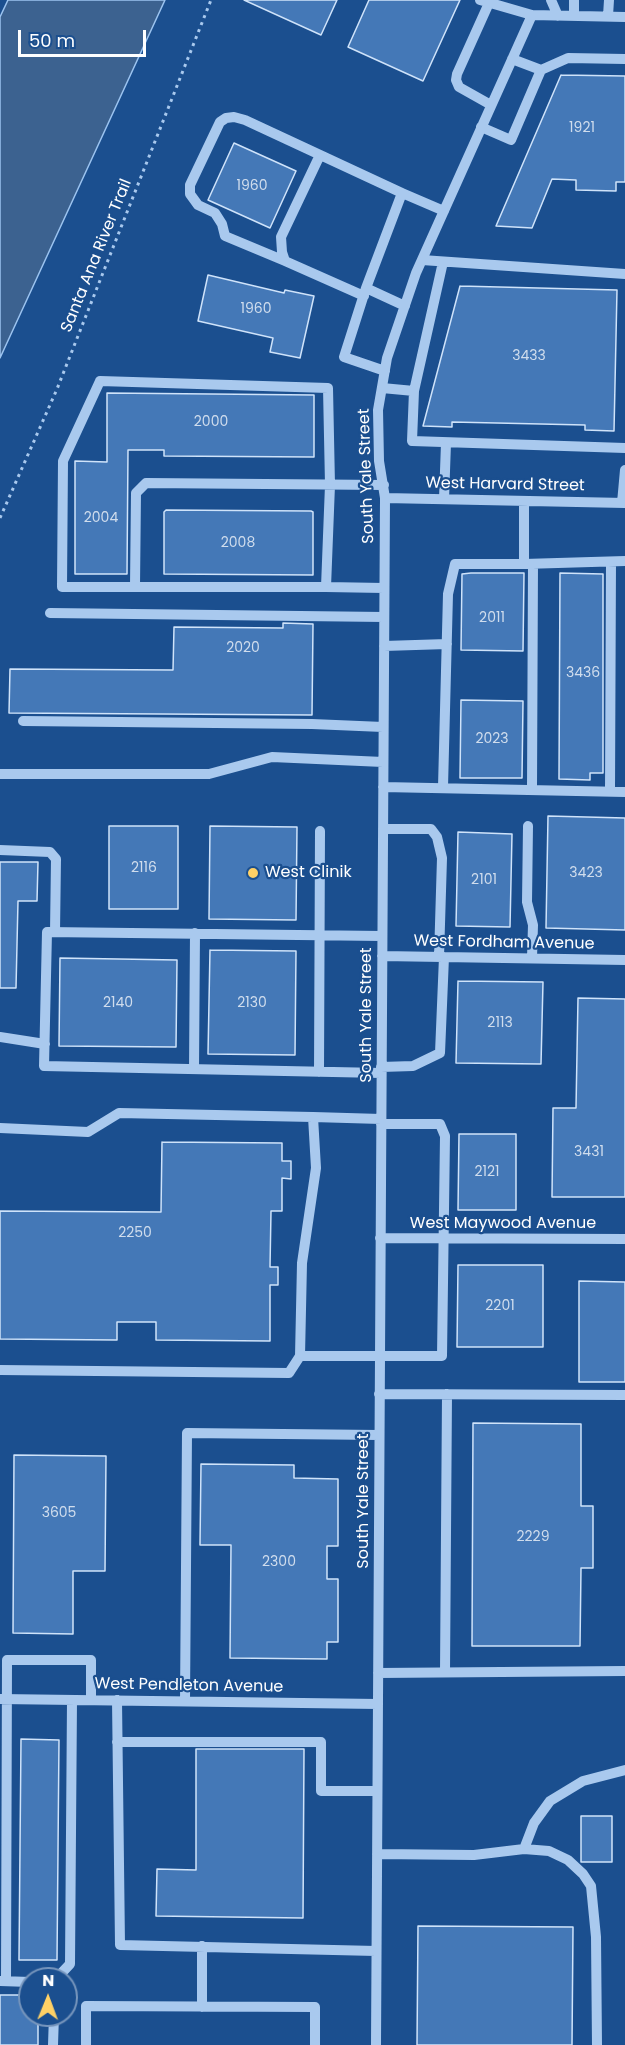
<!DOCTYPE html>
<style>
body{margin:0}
#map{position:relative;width:625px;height:2045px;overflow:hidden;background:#1b4f8f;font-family:Poppins,sans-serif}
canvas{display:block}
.north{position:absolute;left:18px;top:1967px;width:60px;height:60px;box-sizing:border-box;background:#1b4f8f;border:2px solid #7695bc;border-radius:50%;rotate:1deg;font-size:16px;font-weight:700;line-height:24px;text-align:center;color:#fff}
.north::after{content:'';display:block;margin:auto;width:21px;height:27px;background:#ffd166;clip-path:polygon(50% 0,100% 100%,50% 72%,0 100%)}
.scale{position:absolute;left:18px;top:30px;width:128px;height:27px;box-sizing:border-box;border:3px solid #fff;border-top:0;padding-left:8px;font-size:18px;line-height:21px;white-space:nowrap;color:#fff;-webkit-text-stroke:4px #1b4f8f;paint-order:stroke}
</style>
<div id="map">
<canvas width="625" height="2045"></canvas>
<div class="north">N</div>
<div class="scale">50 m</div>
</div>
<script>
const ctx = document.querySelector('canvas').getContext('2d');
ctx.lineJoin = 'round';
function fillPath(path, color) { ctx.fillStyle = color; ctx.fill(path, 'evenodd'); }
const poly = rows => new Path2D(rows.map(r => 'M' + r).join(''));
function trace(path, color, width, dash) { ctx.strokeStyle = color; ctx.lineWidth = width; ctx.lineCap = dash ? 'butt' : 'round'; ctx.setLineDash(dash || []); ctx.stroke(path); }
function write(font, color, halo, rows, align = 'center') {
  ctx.font = font + ' Poppins,sans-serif'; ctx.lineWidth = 4.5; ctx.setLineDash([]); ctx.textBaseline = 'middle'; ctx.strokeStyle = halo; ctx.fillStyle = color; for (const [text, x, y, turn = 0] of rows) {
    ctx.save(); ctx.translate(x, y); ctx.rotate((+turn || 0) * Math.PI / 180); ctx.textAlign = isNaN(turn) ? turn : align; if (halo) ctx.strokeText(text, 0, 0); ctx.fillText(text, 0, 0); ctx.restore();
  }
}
const water = poly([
 [8,0,165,0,0,358,0,17,8,0]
]);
fillPath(water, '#3c6290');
trace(water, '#9cc4f0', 1.5);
const building = poly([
 [244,0,337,0,321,35,244,0],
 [369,0,460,0,423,81,348,47,369,0],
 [561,75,625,76,625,182,616,182,616,191,576,190,576,180,552,179,532,228,496,226,561,75],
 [234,143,296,171,270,228,208,200,234,143],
 [208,275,284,293,285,290,314,296,300,358,270,352,273,338,198,321,208,275],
 [460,286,617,290,614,431,585,430,585,425,452,422,452,427,423,426,460,286],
 [107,393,314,395,314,457,164,456,164,450,128,450,127,574,75,574,75,461,107,462,107,393],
 [166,510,311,511,313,512,313,575,164,574,164,512,166,510],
 [471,573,524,573,523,651,461,650,462,574,471,573],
 [560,573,603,574,603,773,590,773,590,780,559,779,560,573],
 [283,623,313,624,312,715,9,713,10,669,173,670,174,627,283,628,283,623],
 [461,700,523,701,522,778,460,778,461,700],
 [548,816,625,818,625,930,546,928,548,816],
 [109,826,178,826,178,909,109,909,109,826],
 [210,826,297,827,296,920,209,919,210,826],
 [458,832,512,834,510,927,456,926,458,832],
 [0,862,38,862,37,901,18,901,16,988,0,988,0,862],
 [210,950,296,951,295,1055,208,1054,210,950],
 [60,958,177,960,176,1047,59,1046,60,958],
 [458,981,543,982,541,1064,456,1063,458,981],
 [578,998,625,999,625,1197,552,1197,553,1108,576,1108,578,998],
 [459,1134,516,1134,516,1210,458,1210,459,1134],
 [162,1142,282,1143,282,1161,291,1161,291,1179,282,1178,282,1211,271,1211,270,1267,278,1267,278,1285,270,1285,270,1341,156,1340,156,1322,117,1322,117,1340,0,1339,0,1211,161,1212,162,1142],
 [458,1265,543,1265,543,1347,457,1347,458,1265],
 [579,1281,625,1282,625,1382,579,1382,579,1281],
 [473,1423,581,1424,581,1506,593,1506,593,1568,581,1568,580,1646,472,1646,473,1423],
 [14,1455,106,1456,105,1571,73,1571,73,1634,13,1633,14,1455],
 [201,1464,294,1465,294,1478,338,1479,338,1546,327,1546,327,1579,338,1579,338,1642,327,1642,327,1659,230,1658,231,1545,200,1545,201,1464],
 [21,1739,59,1740,57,1960,19,1960,21,1739],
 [196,1749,304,1749,303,1918,156,1916,157,1869,196,1870,196,1749],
 [581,1816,612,1816,612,1862,581,1862,581,1816],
 [418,1926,573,1927,572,2045,417,2045,418,1926],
 [0,1995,30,1995,30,2015,38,2015,38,2045,0,2045,0,1995]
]);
fillPath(building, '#4478b7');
trace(building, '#cfe3fa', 1.5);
trace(poly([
 [0,518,57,389,211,0]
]), '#a9c9ee', 3, [3, 4.5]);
trace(poly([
 [480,0,532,15,625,17],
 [551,0,558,16],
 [574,0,574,16],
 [489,3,457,74,456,80,459,87,491,105],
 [608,16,609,0],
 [541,70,568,58,625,59],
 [481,127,511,140,541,70,512,59],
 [320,155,281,237,282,252,285,261,364,296],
 [422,260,625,274],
 [285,261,225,236,222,224,215,213,198,205,190,194,190,185,220,122,226,118,234,117,245,120,402,193],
 [366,288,402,193,444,211],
 [385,371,344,357,366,288,405,306],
 [100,381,328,388,330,485,326,587,62,587,63,461,100,381],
 [382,388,414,391,443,262],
 [414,391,412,441,625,448],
 [385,498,625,503],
 [444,499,446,443],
 [524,501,524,564,625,561],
 [622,503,625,470],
 [135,586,136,493,146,483,384,485],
 [326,587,384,588],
 [50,613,384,617],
 [384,646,447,644],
 [23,721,312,724,383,727],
 [0,774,209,774,272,757,383,762],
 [383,787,625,792],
 [443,787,448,594,455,564,524,564],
 [532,789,533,564],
 [610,791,611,562],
 [528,826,527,902,533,925,532,958],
 [383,829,431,829,437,837,442,858,439,957],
 [0,850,50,852,56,859,55,932],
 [382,956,625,960],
 [0,1037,45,1044],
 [381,1067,413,1066,440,1053,444,957],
 [194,1069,195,933],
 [319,1072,320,831],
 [381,1073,44,1066,47,932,382,936],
 [381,1124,440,1124,445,1136,442,1356,300,1356,302,1263,316,1168,313,1117,381,1119],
 [0,1128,88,1132,119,1113,313,1117],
 [380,1238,625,1239],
 [0,1370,289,1373,300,1356],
 [379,1394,625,1395],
 [445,1672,447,1394],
 [378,1673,625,1671],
 [0,1699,378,1704],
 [117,1700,120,1945,376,1951],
 [185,1701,187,1433,379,1435],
 [117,1742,321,1742,321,1791,377,1791],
 [524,1849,534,1823,550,1801,583,1781,625,1770],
 [377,1854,474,1855,524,1849,549,1851,568,1860,583,1874,591,1886,596,1937,597,2045],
 [56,1979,70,1964,72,1700],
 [0,1981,30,1982],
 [6,1981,7,1660,91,1660,91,1700],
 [202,2007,202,1946],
 [53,2045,54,2015],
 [86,2045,86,2006,315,2007,315,2045],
 [376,2045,385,498,379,461,378,410,387,358,416,273,532,15]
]), '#a9c9ee', 10);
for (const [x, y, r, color] of [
 [253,873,6,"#ffd166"]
]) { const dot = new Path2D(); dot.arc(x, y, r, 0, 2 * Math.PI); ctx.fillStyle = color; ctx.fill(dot); trace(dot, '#1b4f8f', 2); }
write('14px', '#d0dded', null, [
 ["1921",582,128],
 ["1960",252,186],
 ["1960",256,309],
 ["3433",529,356],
 ["2000",211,422],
 ["2004",101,518],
 ["2008",238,543],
 ["2011",492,618],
 ["2020",243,648],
 ["3436",583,673],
 ["2023",492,739],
 ["2116",144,868],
 ["3423",586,873],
 ["2101",484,880],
 ["2140",118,1003],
 ["2130",252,1003],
 ["2113",500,1023],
 ["3431",589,1152],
 ["2121",487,1172],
 ["2250",135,1233],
 ["2201",500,1306],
 ["3605",59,1513],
 ["2229",533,1537],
 ["2300",279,1562]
]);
write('16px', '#fff', '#1b4f8f', [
 ["Santa Ana River Trail",97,256,-68],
 ["South Yale Street",367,476,-92],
 ["West Harvard Street",505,485,1],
 ["West Fordham Avenue",504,943,1],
 ["South Yale Street",367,1015,-90],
 ["West Maywood Avenue",503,1224],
 ["South Yale Street",364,1501,-90],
 ["West Pendleton Avenue",189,1686,1]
]);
write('16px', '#fff', '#1b4f8f', [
 ["West Clinik",265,873]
], 'left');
</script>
